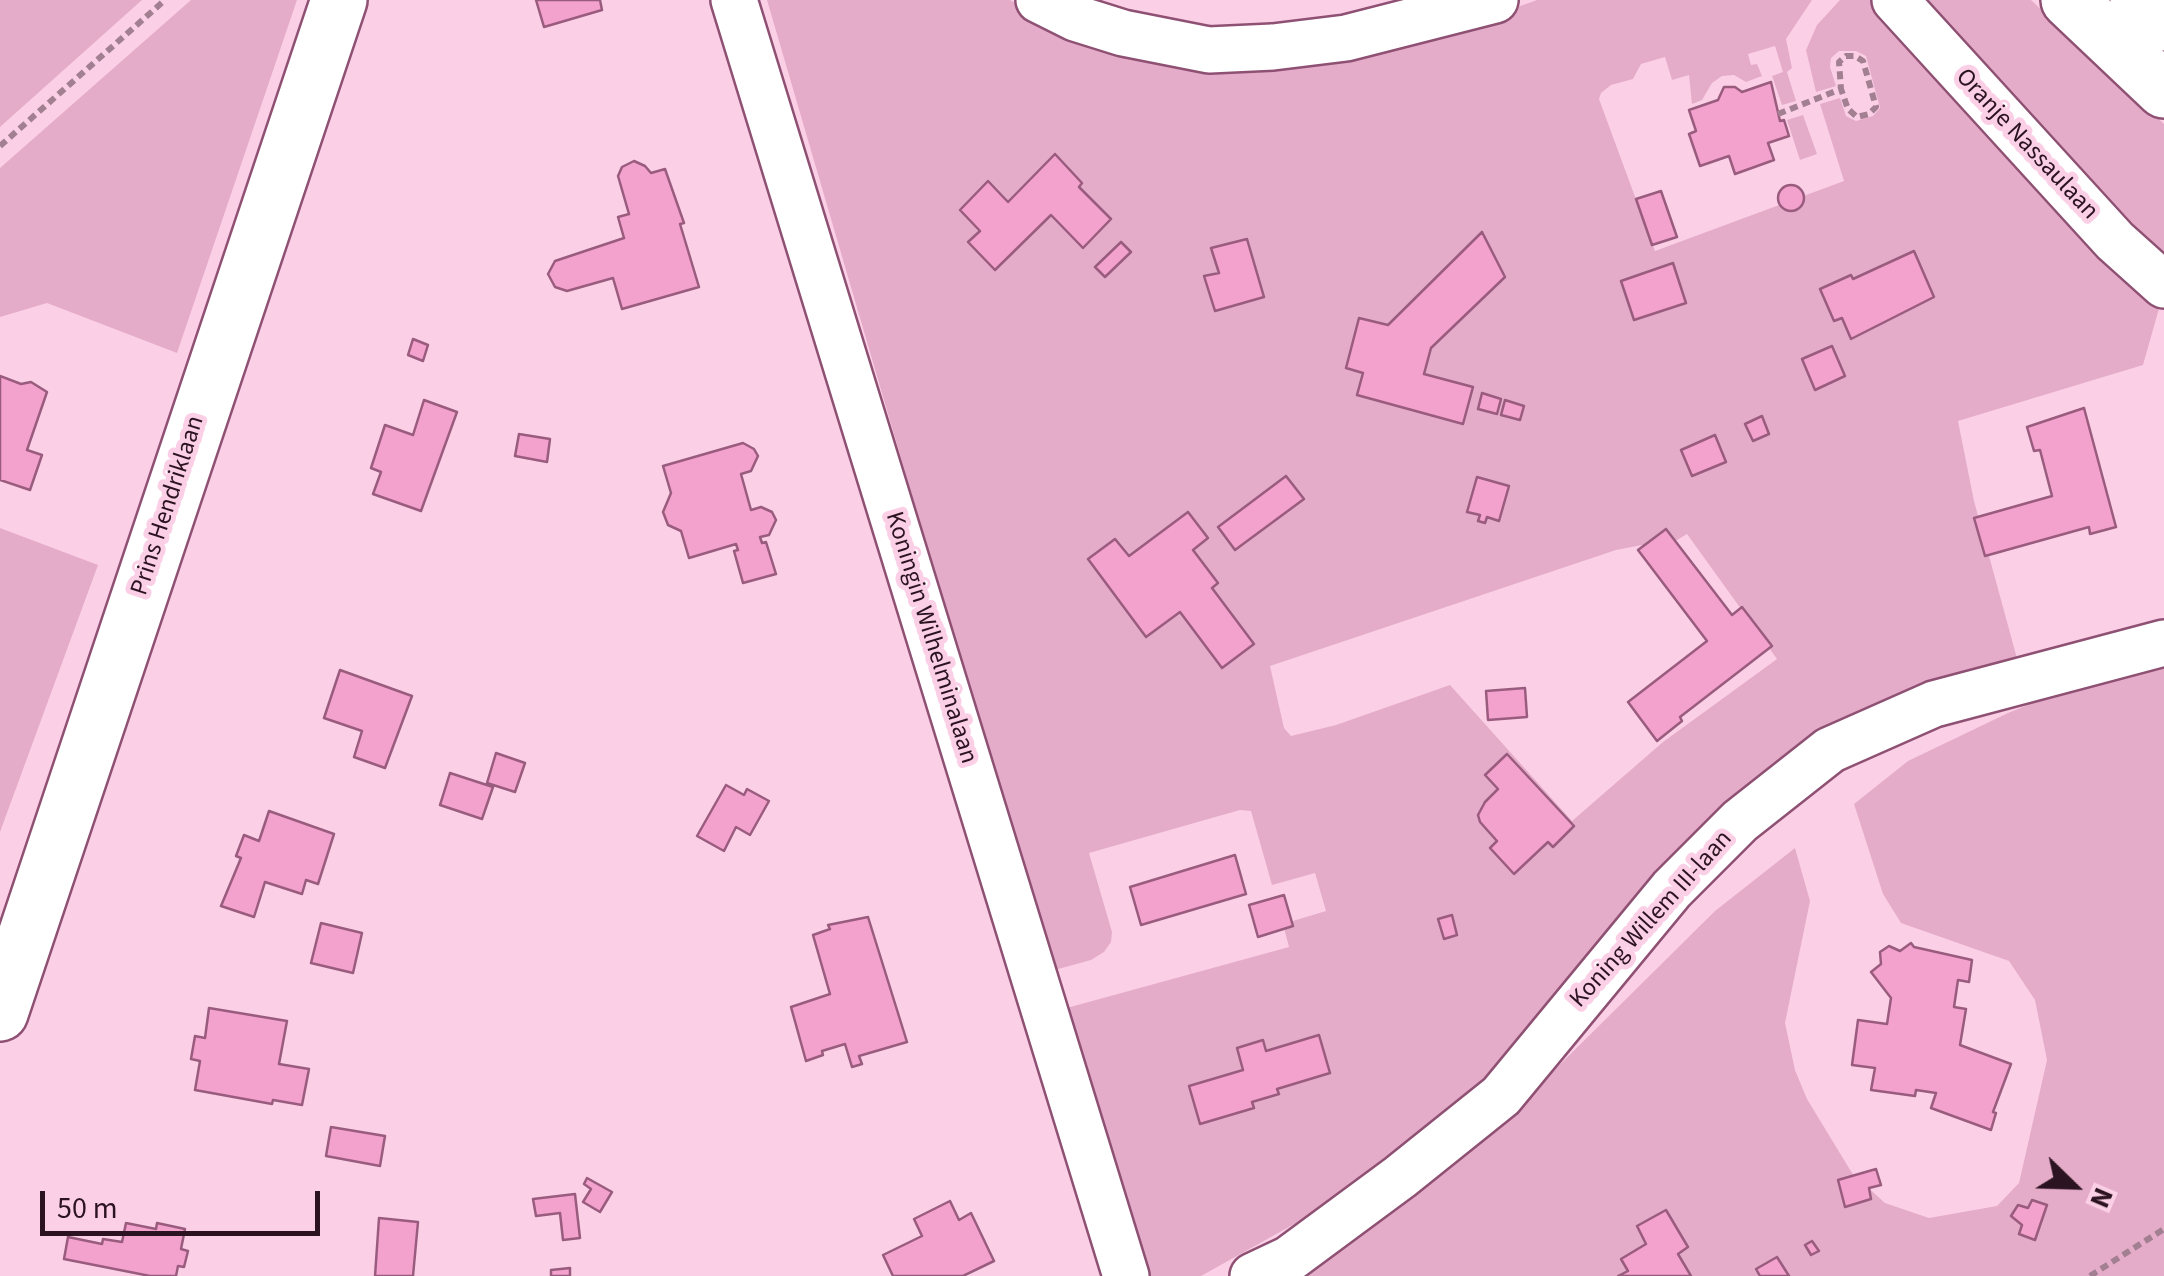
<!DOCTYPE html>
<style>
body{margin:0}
#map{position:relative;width:2164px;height:1276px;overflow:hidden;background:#fbd0e6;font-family:"Source Sans 3",sans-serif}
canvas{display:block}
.north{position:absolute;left:2024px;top:1136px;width:100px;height:100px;-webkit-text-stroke:8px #fbd0e6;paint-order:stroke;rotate:113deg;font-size:28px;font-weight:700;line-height:40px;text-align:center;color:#2c1321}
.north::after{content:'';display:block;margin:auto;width:35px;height:45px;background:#2c1321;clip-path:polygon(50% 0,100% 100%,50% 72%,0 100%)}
.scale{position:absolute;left:40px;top:1191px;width:280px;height:45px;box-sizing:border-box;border:5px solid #2c1321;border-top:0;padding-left:12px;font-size:30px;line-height:35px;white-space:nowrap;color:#2c1321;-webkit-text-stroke:8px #fbd0e6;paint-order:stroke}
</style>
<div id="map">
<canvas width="2164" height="1276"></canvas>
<div class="north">N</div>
<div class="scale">50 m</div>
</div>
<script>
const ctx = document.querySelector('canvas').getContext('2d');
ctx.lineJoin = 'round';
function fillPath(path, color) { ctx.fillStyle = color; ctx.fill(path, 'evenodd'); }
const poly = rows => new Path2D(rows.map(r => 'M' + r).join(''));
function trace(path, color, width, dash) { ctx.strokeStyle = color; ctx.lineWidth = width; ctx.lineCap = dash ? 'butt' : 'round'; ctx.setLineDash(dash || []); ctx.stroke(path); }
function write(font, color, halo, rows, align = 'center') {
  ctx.font = font + ' "Source Sans 3",sans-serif'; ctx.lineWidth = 10; ctx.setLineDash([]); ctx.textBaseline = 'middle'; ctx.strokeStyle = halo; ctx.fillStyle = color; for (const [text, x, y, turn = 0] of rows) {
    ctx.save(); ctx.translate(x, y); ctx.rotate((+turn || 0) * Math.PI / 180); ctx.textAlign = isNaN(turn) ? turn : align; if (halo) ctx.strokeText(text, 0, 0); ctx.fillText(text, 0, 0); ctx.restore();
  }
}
fillPath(poly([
 [0,0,142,0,0,127],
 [191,0,297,0,177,353,47,303,0,317,0,168],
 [767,0,1010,0,1055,25,1120,51,1453,30,1537,0,1812,0,1786,39,1792,68,1787,72,1796,101,1782,105,1772,76,1783,72,1775,46,1748,54,1751,65,1757,64,1762,76,1746,82,1734,75,1722,76,1712,83,1702,100,1692,104,1689,75,1672,80,1665,57,1641,64,1633,79,1611,85,1601,93,1599,99,1655,251,1844,181,1820,104,1840,98,1846,116,1856,121,1873,116,1880,108,1866,56,1856,51,1839,51,1831,58,1830,67,1836,86,1816,92,1806,50,1817,25,1840,0,1884,0,2164,291,2143,365,1958,421,1974,501,2021,673,1982,691,1829,780,1668,912,1400,1165,1201,1276,1138,1276,1063,1009,1289,947,1283,924,1326,911,1315,873,1272,885,1251,811,1240,810,1089,853,1112,932,1111,942,1104,952,1091,960,1051,971],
 [1687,534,1777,659,1663,742,1572,821,1450,685,1336,725,1291,736,1284,728,1270,666,1616,550,1642,545,1653,545,1659,551],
 [1929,0,2031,0,2164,124,2164,253,2135,226],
 [1803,115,1817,154,1800,160,1787,120],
 [0,528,98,565,0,832],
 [2164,657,2164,1276,1264,1276,1522,1102,1715,911,1795,848,1810,901,1785,1023,1795,1070,1807,1099,1852,1173,1885,1203,1929,1218,1997,1206,2019,1183,2047,1060,2035,1000,2009,961,1901,923,1883,894,1854,804,1908,761,2008,713,2096,677]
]), '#e5acc9');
const building = poly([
 [536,0,600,0,602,10,544,27,536,0],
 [1771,82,1780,121,1784,120,1789,136,1768,143,1774,160,1735,174,1729,156,1700,166,1689,134,1696,131,1689,110,1718,100,1724,87,1735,87,1742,92,1771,82],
 [1055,154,1082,183,1079,187,1111,219,1083,248,1051,215,995,270,968,242,980,231,960,210,988,181,1008,202,1055,154],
 [634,161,645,166,651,173,665,169,684,223,680,224,699,287,622,309,613,278,567,291,555,287,548,274,555,261,624,238,618,217,629,214,618,176,622,167,634,161],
 '1778 198a13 13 0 1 1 26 0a13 13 0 1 1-26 0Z',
 [1661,191,1677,237,1652,245,1636,199,1661,191],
 [1482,232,1505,277,1431,348,1424,374,1473,387,1463,424,1357,395,1363,373,1346,368,1359,318,1388,325,1482,232],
 [1247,239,1264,297,1215,311,1204,276,1219,273,1211,248,1247,239],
 [1121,242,1131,252,1105,277,1095,267,1121,242],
 [1914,251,1934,297,1851,339,1842,318,1834,321,1820,289,1851,275,1853,279,1914,251],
 [1673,263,1686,303,1634,320,1621,281,1673,263],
 [413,339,428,345,423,361,408,355,413,339],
 [1832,346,1845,376,1815,390,1802,359,1832,346],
 [0,376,21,384,31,382,47,392,27,450,42,455,30,490,0,480,0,376],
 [1482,393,1501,399,1497,414,1478,409,1482,393],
 [424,400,457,412,421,511,373,494,381,472,371,468,385,425,413,435,424,400],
 [1505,400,1524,406,1520,420,1501,415,1505,400],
 [2084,408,2116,527,2090,534,2089,527,1985,556,1974,518,2052,496,2040,450,2034,451,2027,427,2084,408],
 [1762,416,1769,434,1753,441,1745,424,1762,416],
 [519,434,550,439,547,462,515,456,519,434],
 [1715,435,1726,462,1692,476,1681,450,1715,435],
 [743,443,754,449,758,456,751,471,741,474,751,510,761,507,772,512,776,520,769,535,760,537,762,543,766,542,776,574,743,583,734,551,738,550,736,544,689,558,681,531,668,525,663,512,671,493,663,466,743,443],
 [1286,476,1304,499,1235,550,1218,527,1286,476],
 [1477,477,1509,486,1499,521,1487,517,1485,523,1478,521,1480,515,1467,512,1477,477],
 [1188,512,1208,538,1193,550,1218,583,1212,588,1254,644,1222,668,1180,612,1146,637,1088,559,1115,539,1129,556,1188,512],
 [1666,529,1732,615,1742,607,1772,646,1680,717,1682,721,1657,741,1628,702,1707,641,1638,550,1666,529],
 [340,670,412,696,385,768,354,757,362,731,324,718,340,670],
 [1525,688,1527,717,1488,720,1486,691,1525,688],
 [496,753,525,763,515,792,487,783,496,753],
 [1507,754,1574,826,1553,847,1548,842,1514,874,1490,848,1497,841,1480,822,1478,815,1485,802,1498,789,1485,775,1507,754],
 [450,773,493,787,482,819,440,805,450,773],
 [726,785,744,795,747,789,769,801,750,835,736,827,724,851,697,836,726,785],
 [269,811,334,834,318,884,306,880,302,894,265,882,254,917,221,906,241,858,236,856,244,835,259,841,269,811],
 [1235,855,1246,894,1141,925,1130,887,1235,855],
 [1284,895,1293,926,1258,937,1249,905,1284,895],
 [1452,915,1457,935,1444,939,1438,919,1452,915],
 [868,917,907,1042,859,1056,862,1064,852,1067,845,1044,822,1051,823,1055,806,1061,791,1007,830,994,813,935,830,929,828,925,868,917],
 [321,923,362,933,353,973,311,963,321,923],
 [1911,943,1914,947,1972,960,1969,982,1958,980,1954,1007,1966,1009,1960,1045,2011,1064,1993,1112,1996,1113,1991,1130,1931,1108,1936,1093,1916,1090,1915,1096,1871,1090,1875,1068,1852,1065,1858,1020,1887,1024,1891,998,1871,972,1881,964,1880,952,1889,946,1900,951,1911,943],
 [209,1008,287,1021,279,1064,309,1069,302,1105,273,1100,272,1104,195,1090,200,1061,191,1059,195,1036,205,1038,209,1008],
 [1319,1035,1330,1073,1277,1089,1279,1094,1252,1102,1254,1108,1200,1124,1189,1086,1243,1070,1237,1048,1263,1040,1266,1051,1319,1035],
 [331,1127,385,1136,380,1166,326,1156,331,1127],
 [1876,1169,1881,1185,1869,1188,1871,1199,1845,1207,1838,1180,1876,1169],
 [587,1178,612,1192,600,1212,583,1202,591,1189,584,1184,587,1178],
 [575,1194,580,1238,563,1240,560,1213,536,1216,533,1199,575,1194],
 [2032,1200,2047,1205,2035,1240,2019,1234,2022,1225,2011,1216,2018,1205,2028,1208,2032,1200],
 [950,1201,959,1220,971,1213,994,1261,963,1276,893,1276,883,1255,922,1236,914,1219,950,1201],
 [1666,1210,1688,1247,1678,1254,1691,1276,1618,1276,1628,1271,1621,1259,1646,1244,1637,1226,1666,1210],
 [379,1218,418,1222,413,1276,375,1276,379,1218],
 [126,1223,156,1229,157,1223,185,1229,181,1249,188,1251,184,1267,178,1266,176,1276,150,1276,64,1259,68,1237,102,1244,103,1239,122,1242,126,1223],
 [1812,1241,1819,1251,1811,1255,1805,1245,1812,1241],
 [1777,1257,1789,1276,1760,1276,1756,1269,1777,1257],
 [570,1268,570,1276,551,1276,551,1270,570,1268]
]);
fillPath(building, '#f3a1cd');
trace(building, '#9a5c7e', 2.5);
const street = poly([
 [734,0,1126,1276],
 [1039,0,1075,18,1123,33,1209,50,1273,47,1346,38,1495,0],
 [1895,0,2115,241,2164,285],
 [2133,0,2164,28],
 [1253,1276,1289,1259,1400,1177,1501,1096,1672,889,1740,821,1830,750,1934,704,2164,643]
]);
const secondary = poly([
 [2069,0,2164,90],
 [0,1013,339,0]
]);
trace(street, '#8f5173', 50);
trace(secondary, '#8f5173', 60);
trace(poly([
 [1778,114,1841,89,1848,109,1857,117,1869,114,1876,107,1863,61,1855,56,1846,56,1839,62,1841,89],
 [0,146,165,0],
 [2090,1276,2164,1229]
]), '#a27f91', 6, [8, 5]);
trace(street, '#fff', 45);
trace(secondary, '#fff', 55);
write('25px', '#2c1321', '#fbd0e6', [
 ["Oranje Nassaulaan",2026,145,47],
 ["Prins Hendriklaan",169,506,-72],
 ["Koningin Wilhelminalaan",930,638,73],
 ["Koning Willem III-laan",1652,920,-48]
]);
</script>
